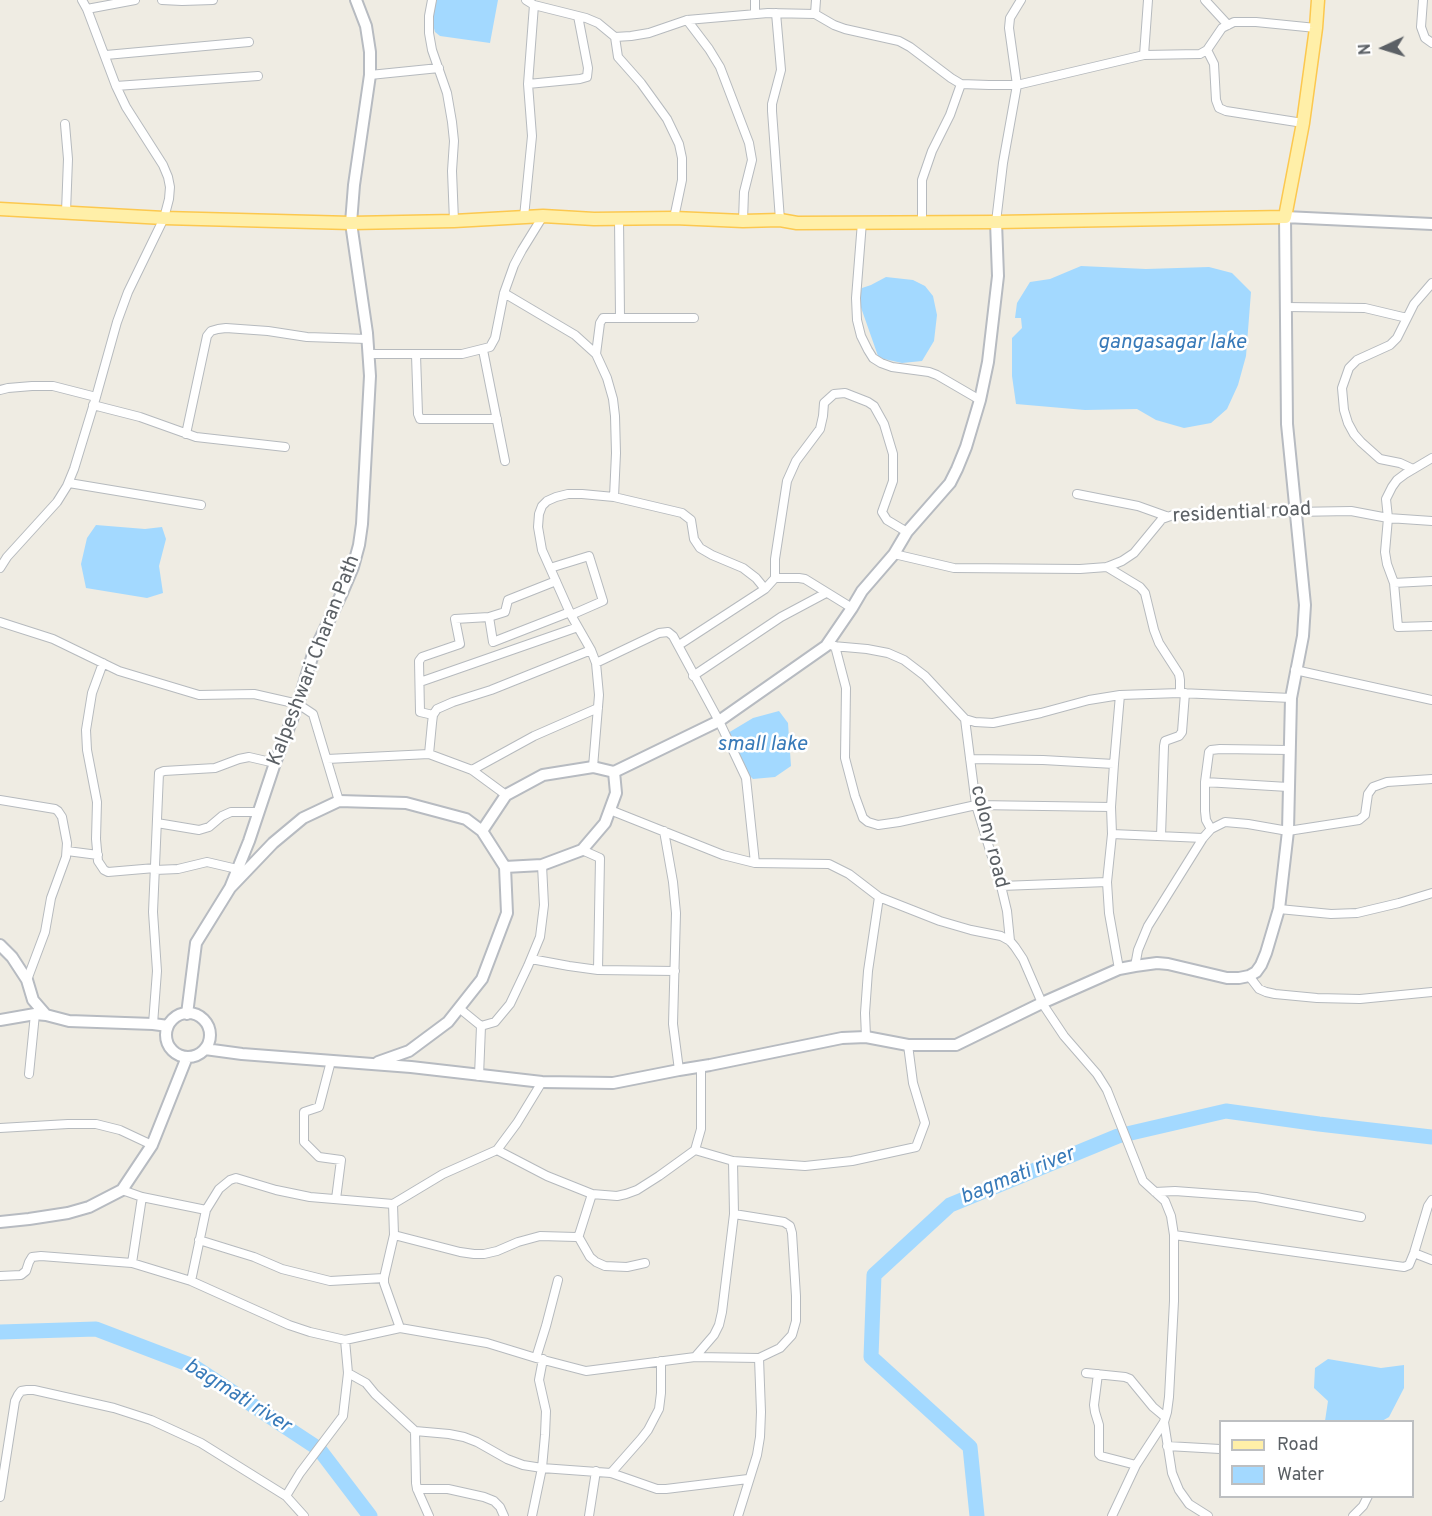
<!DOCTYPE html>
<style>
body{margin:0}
#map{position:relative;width:1432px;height:1516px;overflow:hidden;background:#efece3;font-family:Overpass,sans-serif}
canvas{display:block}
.legend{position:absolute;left:1219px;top:1420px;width:195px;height:78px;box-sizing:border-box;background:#fff;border:2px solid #bdbfc1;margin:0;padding:8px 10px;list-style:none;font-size:18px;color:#5b6065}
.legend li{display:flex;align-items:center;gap:12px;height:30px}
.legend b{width:30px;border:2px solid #bdbfc1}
.north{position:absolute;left:1354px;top:18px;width:60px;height:60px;-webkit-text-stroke:4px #fff;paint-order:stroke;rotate:266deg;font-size:16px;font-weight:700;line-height:24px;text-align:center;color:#5b6065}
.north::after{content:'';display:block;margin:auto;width:21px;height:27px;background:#5b6065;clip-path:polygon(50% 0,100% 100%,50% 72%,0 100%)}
</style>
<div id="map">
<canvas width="1432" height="1516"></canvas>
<ul class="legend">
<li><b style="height:8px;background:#ffefa8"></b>Road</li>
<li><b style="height:16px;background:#a3d9ff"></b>Water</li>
</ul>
<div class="north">N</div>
</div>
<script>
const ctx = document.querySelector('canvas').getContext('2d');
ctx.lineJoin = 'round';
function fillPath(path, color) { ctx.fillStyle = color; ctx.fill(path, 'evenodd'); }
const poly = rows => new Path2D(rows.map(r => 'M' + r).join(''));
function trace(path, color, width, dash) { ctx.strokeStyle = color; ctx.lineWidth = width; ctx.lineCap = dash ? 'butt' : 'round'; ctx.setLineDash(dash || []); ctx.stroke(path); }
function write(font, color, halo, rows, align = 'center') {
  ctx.font = font + ' Overpass,sans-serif'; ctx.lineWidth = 5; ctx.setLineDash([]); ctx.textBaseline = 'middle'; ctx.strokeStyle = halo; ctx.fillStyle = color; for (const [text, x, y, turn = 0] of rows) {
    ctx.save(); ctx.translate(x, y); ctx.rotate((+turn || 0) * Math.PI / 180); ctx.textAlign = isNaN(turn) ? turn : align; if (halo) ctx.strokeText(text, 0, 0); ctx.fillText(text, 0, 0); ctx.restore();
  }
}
fillPath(poly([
 [437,0,498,0,490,43,440,36,435,32,432,21,433,12],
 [1081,266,1146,269,1209,267,1232,273,1251,292,1246,356,1238,385,1227,409,1211,423,1184,428,1156,420,1137,409,1085,410,1016,404,1012,376,1012,338,1022,328,1021,318,1015,318,1017,303,1030,282,1050,279],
 [886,277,913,280,925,286,933,296,937,315,934,341,922,361,902,363,884,359,878,356,858,299,862,288,871,285],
 [96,525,145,529,162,527,166,539,159,566,163,593,147,598,86,588,81,564,87,538],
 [779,711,788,723,791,766,775,777,753,779,742,768,728,733,753,718],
 [1328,1359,1381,1368,1404,1365,1404,1388,1389,1417,1382,1421,1325,1421,1328,1401,1314,1388,1315,1368]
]), '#a3d9ff');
trace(poly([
 [0,1332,96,1329,193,1366,319,1449,370,1516],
 [977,1516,970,1447,871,1357,874,1275,950,1205,1118,1136,1226,1111,1319,1124,1432,1137]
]), '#a3d9ff', 15);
const street = poly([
 [162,0,182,1,213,0],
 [432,0,429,16,429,33,432,50,447,93,452,122,454,141,452,171,454,221],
 [526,0,534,5,586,18,598,23,615,37,631,36,649,33,687,20,768,13,815,14,834,25,845,29,899,41,910,47,951,78,961,84,989,85,1017,85,1144,55,1200,54,1207,50,1222,28,1234,22,1256,22,1316,28],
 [755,0,755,14],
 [1205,0,1228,25],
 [1423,0,1421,27,1425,38,1432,43],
 [87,9,135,0],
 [776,13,781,70,772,104,772,111,780,220],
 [815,14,816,0],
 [687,20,709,49,720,67,749,143,752,160,744,192,743,221],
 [615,37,618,57,641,83,667,119,679,144,682,158,682,180,674,218],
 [1207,50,1214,64,1216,100,1219,108,1226,111,1303,123],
 [106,55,249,42],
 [1144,55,1148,0],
 [370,75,439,68],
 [528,84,580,79,587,77,588,68,578,16],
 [116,86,258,76],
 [65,124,68,159,66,212],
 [524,217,532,136,528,84,534,5],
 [619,218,620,317],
 [922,221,922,180,932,151,950,115,961,84],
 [862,222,856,298,857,320,861,336,868,350,873,358,881,363,892,367,929,372,937,375,980,400],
 [996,222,1003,163,1017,85,1009,28,1010,18,1021,0],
 [504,293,575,335,596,354,607,378,613,399,615,416,616,453,614,497],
 [1286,307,1365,308,1407,318],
 [483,350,505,461],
 [368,354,462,354,490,347,495,338,504,293,514,265,522,250,543,216],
 [596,354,600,323,603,318,694,318],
 [416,355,418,414,420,419,497,419],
 [0,390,8,388,32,386,53,386,96,397],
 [93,405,140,417,196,437,285,447],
 [186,434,207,336,211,331,218,329,226,328,268,331,307,337,367,339],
 [1432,458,1405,474,1397,480,1392,487,1386,499,1388,518,1385,552,1387,564,1394,583,1398,627,1432,626],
 [1413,469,1400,463,1380,459,1361,442,1354,434,1348,423,1344,410,1342,388,1349,368,1357,360,1390,345,1397,338,1414,304,1432,283],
 [69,483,201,505],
 [1077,494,1138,506,1166,516],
 [894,554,954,568,1080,569,1107,567,1122,561,1134,553,1162,519,1176,514,1351,511,1388,518,1432,521],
 [1107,567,1140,587,1145,593,1154,630,1159,643,1179,674,1180,680,1180,693],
 [0,568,7,557,57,502,67,486,74,469,96,397,117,322,128,292,164,218,169,199,170,187,168,177,163,165,126,107,116,86,87,9,82,0],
 [550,568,589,556,603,601,571,615],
 [775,578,799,578,805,579,852,608],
 [556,581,508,600,505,612,489,617,493,642,570,612],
 [1394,583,1432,581],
 [0,622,53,639,119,671,199,695,254,694,298,704,313,714,339,801],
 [679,645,765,589,775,578,775,559,787,481,796,461,820,429,823,416,824,403,834,394,845,393,868,402,874,406,884,424,893,454,893,481,882,512,887,520,907,532],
 [833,646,867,649,888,653,904,660,925,676,965,719,976,805,1001,886,1007,911,1010,941],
 [835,646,846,688,845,758,855,796,863,818,868,822,878,825,899,822,976,805,1111,807],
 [103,663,92,693,86,730,87,750,97,802,96,839,98,861,104,870,108,872,155,868],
 [596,663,659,633,668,632,673,636,719,721,746,778,755,863],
 [1295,670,1432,700],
 [693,676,781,617,826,593],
 [420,682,578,627],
 [433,715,420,712,419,661,422,657,460,644,455,619,489,617],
 [965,719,975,722,993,723,1041,713,1089,700,1120,695,1180,693,1291,698],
 [429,754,432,723,433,715,437,709,453,702,491,690,591,650],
 [327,759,429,754,472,770,506,795],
 [970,759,1043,760,1114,764],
 [593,767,599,695,596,663,591,650,571,615,542,550,538,527,539,514,542,506,547,501,556,497,568,494,582,494,614,497,682,513,691,520,694,539,700,548,712,555,743,568,756,578,765,589],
 [472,770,534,736,598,708],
 [1205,782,1288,787],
 [0,800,55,809,58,811,62,817,67,843,66,857,51,898,45,932,27,980],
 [610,810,723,855,755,863,829,864,849,874,879,897,940,921,971,930,1001,936,1010,941,1015,947,1023,959,1042,1003,1064,1036,1097,1074,1107,1090,1143,1181,1165,1201,1171,1216,1174,1235,1174,1301,1169,1397,1167,1412,1164,1422,1136,1465,1112,1516],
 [157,823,199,830,209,827,222,816,231,812,258,812],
 [1211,829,1206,820,1205,811,1205,782,1209,752,1211,750,1220,749,1289,750],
 [664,831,673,882,676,913,673,1024,679,1070],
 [1112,834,1203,838],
 [1161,836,1164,746,1165,741,1179,736,1182,732,1185,693],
 [582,850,600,858,598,970,675,971],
 [67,851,98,855],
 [155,870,178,869,207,862,237,869],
 [1001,886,1107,882],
 [1279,909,1331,914,1357,913,1399,903,1432,893],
 [531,959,569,966,598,970],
 [1135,966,1138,950,1148,926,1203,838,1211,829,1225,822,1248,824,1288,831,1359,820,1365,815,1368,794,1373,787,1387,782,1432,779],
 [1119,969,1109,913,1107,882,1112,834,1111,807,1114,764,1120,695],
 [1249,976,1259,989,1266,992,1275,994,1317,998,1360,999,1432,992],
 [459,1008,481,1026,479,1076],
 [153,1024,157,971,153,912,159,773,164,771,215,768,239,759,249,757,275,763],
 [481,1026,495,1022,510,1004,528,966,540,937,544,905,542,865],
 [866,1037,865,1013,868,971,879,897],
 [331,1061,319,1107,304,1112,304,1142,319,1157,341,1160,336,1199],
 [29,1074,35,1014],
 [0,1128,68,1124,96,1124,120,1130,152,1145],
 [497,1150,547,1176,592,1194,617,1196,626,1194,637,1190,659,1176,695,1150,701,1129,701,1067],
 [695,1150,733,1161,805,1166,852,1161,916,1147,925,1123,913,1083,908,1045],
 [122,1190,142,1197,206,1210,219,1189,230,1180,236,1178,276,1190,310,1197,393,1204,443,1174,497,1150,517,1123,542,1082],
 [1155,1192,1175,1191,1256,1197,1361,1217],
 [393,1204,394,1235,384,1278,384,1283,400,1328],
 [206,1210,191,1281,289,1325,310,1332,345,1340,400,1328,487,1343,536,1358,586,1371,695,1357,714,1335,719,1325,722,1312,734,1214,733,1161],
 [734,1214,784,1222,790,1226,792,1233,796,1296,796,1321,792,1335,780,1348,759,1358],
 [394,1235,460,1252,474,1254,484,1254,497,1251,518,1242,540,1236,576,1237,579,1235,592,1194],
 [1174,1235,1404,1267,1409,1265,1414,1253,1428,1206,1432,1200],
 [578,1236,590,1257,596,1262,605,1266,627,1267,645,1263],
 [199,1240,254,1257,282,1269,330,1281,384,1278],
 [1414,1253,1432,1260],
 [132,1263,142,1197],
 [0,1276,21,1275,26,1271,29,1262,32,1257,41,1256,132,1263,191,1281],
 [695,1357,759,1358,761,1412,760,1437,757,1455,738,1516],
 [536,1358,546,1326,558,1280],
 [348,1373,366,1383,375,1394,415,1431,449,1434,464,1437,477,1442,507,1459,523,1465,542,1468,611,1473,657,1489,666,1489,748,1479],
 [1086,1373,1125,1377,1130,1379,1153,1407,1165,1417],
 [1098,1374,1094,1405,1095,1412,1099,1425,1099,1454,1101,1456,1136,1465],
 [1164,1422,1172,1473,1179,1490,1189,1504,1208,1516],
 [415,1431,416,1483,417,1489,429,1516],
 [1167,1446,1220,1449],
 [611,1473,641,1439,648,1430,659,1409,661,1393,661,1361],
 [417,1489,448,1489,484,1497,494,1501,500,1507,504,1516],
 [286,1496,304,1516],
 [0,1497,15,1401,18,1395,21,1391,27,1390,34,1390,114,1408,151,1420,201,1443,286,1496,300,1473,343,1416,348,1373,345,1340],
 [532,1516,542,1468,545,1435,546,1411,539,1380,543,1359],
 [589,1516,596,1471],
 [1353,1516,1363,1506,1368,1496]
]);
const secondary = poly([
 [482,831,506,795,543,775,593,767,614,772,719,721,826,646,852,608,862,591,894,554,907,532,950,483,957,469,966,447,980,400,988,362,998,276,996,222],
 [505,867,542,865,582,850,605,823,616,793,614,772],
 [230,888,249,841,275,763,298,704,313,654,342,593,353,567,359,545,362,524,370,376,367,333,351,223,354,185,370,75,370,52,366,26,356,0],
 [0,945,12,957,27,980,33,1000,46,1015,69,1021,153,1024,168,1026],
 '166 1035a22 22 0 1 1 44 0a22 22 0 1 1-44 0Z',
 [187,1014,196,943,230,888,273,843,303,818,339,801,406,803,466,819,482,831,505,867,507,913,482,979,448,1022,409,1051,378,1062],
 [0,1020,35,1014,46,1015],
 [205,1049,242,1054,411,1067,542,1082,613,1083,679,1070,710,1065,842,1038,866,1037,908,1045,956,1045,1042,1003,1119,969,1135,966,1157,963,1168,964,1227,978,1239,978,1249,976,1256,972,1261,965,1266,953,1279,909,1288,831,1291,698,1303,636,1305,605,1287,424,1285,217,1432,224],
 [0,1222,29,1219,68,1213,89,1207,122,1190,152,1145,187,1057]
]);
const primary = poly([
 [0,209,164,218,351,223,454,221,543,216,594,219,674,218,743,221,780,220,797,223,996,222,1285,217,1303,123,1316,28,1318,0]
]);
trace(street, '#b6babe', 10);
trace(secondary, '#b7bbc1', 14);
trace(primary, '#fcc84f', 15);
trace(street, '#fff', 8);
trace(secondary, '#fff', 10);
trace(primary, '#ffefa8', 12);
write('20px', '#5b6065', '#fff', [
 ["residential road",1242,514,-3],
 ["Kalpeshwari Charan Path",315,661,-69],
 ["colony road",988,837,76]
]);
write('italic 21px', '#387ab9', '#fff', [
 ["gangasagar lake",1172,344],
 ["small lake",762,746],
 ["bagmati river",1018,1177,-22],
 ["bagmati river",237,1397,32]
]);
</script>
